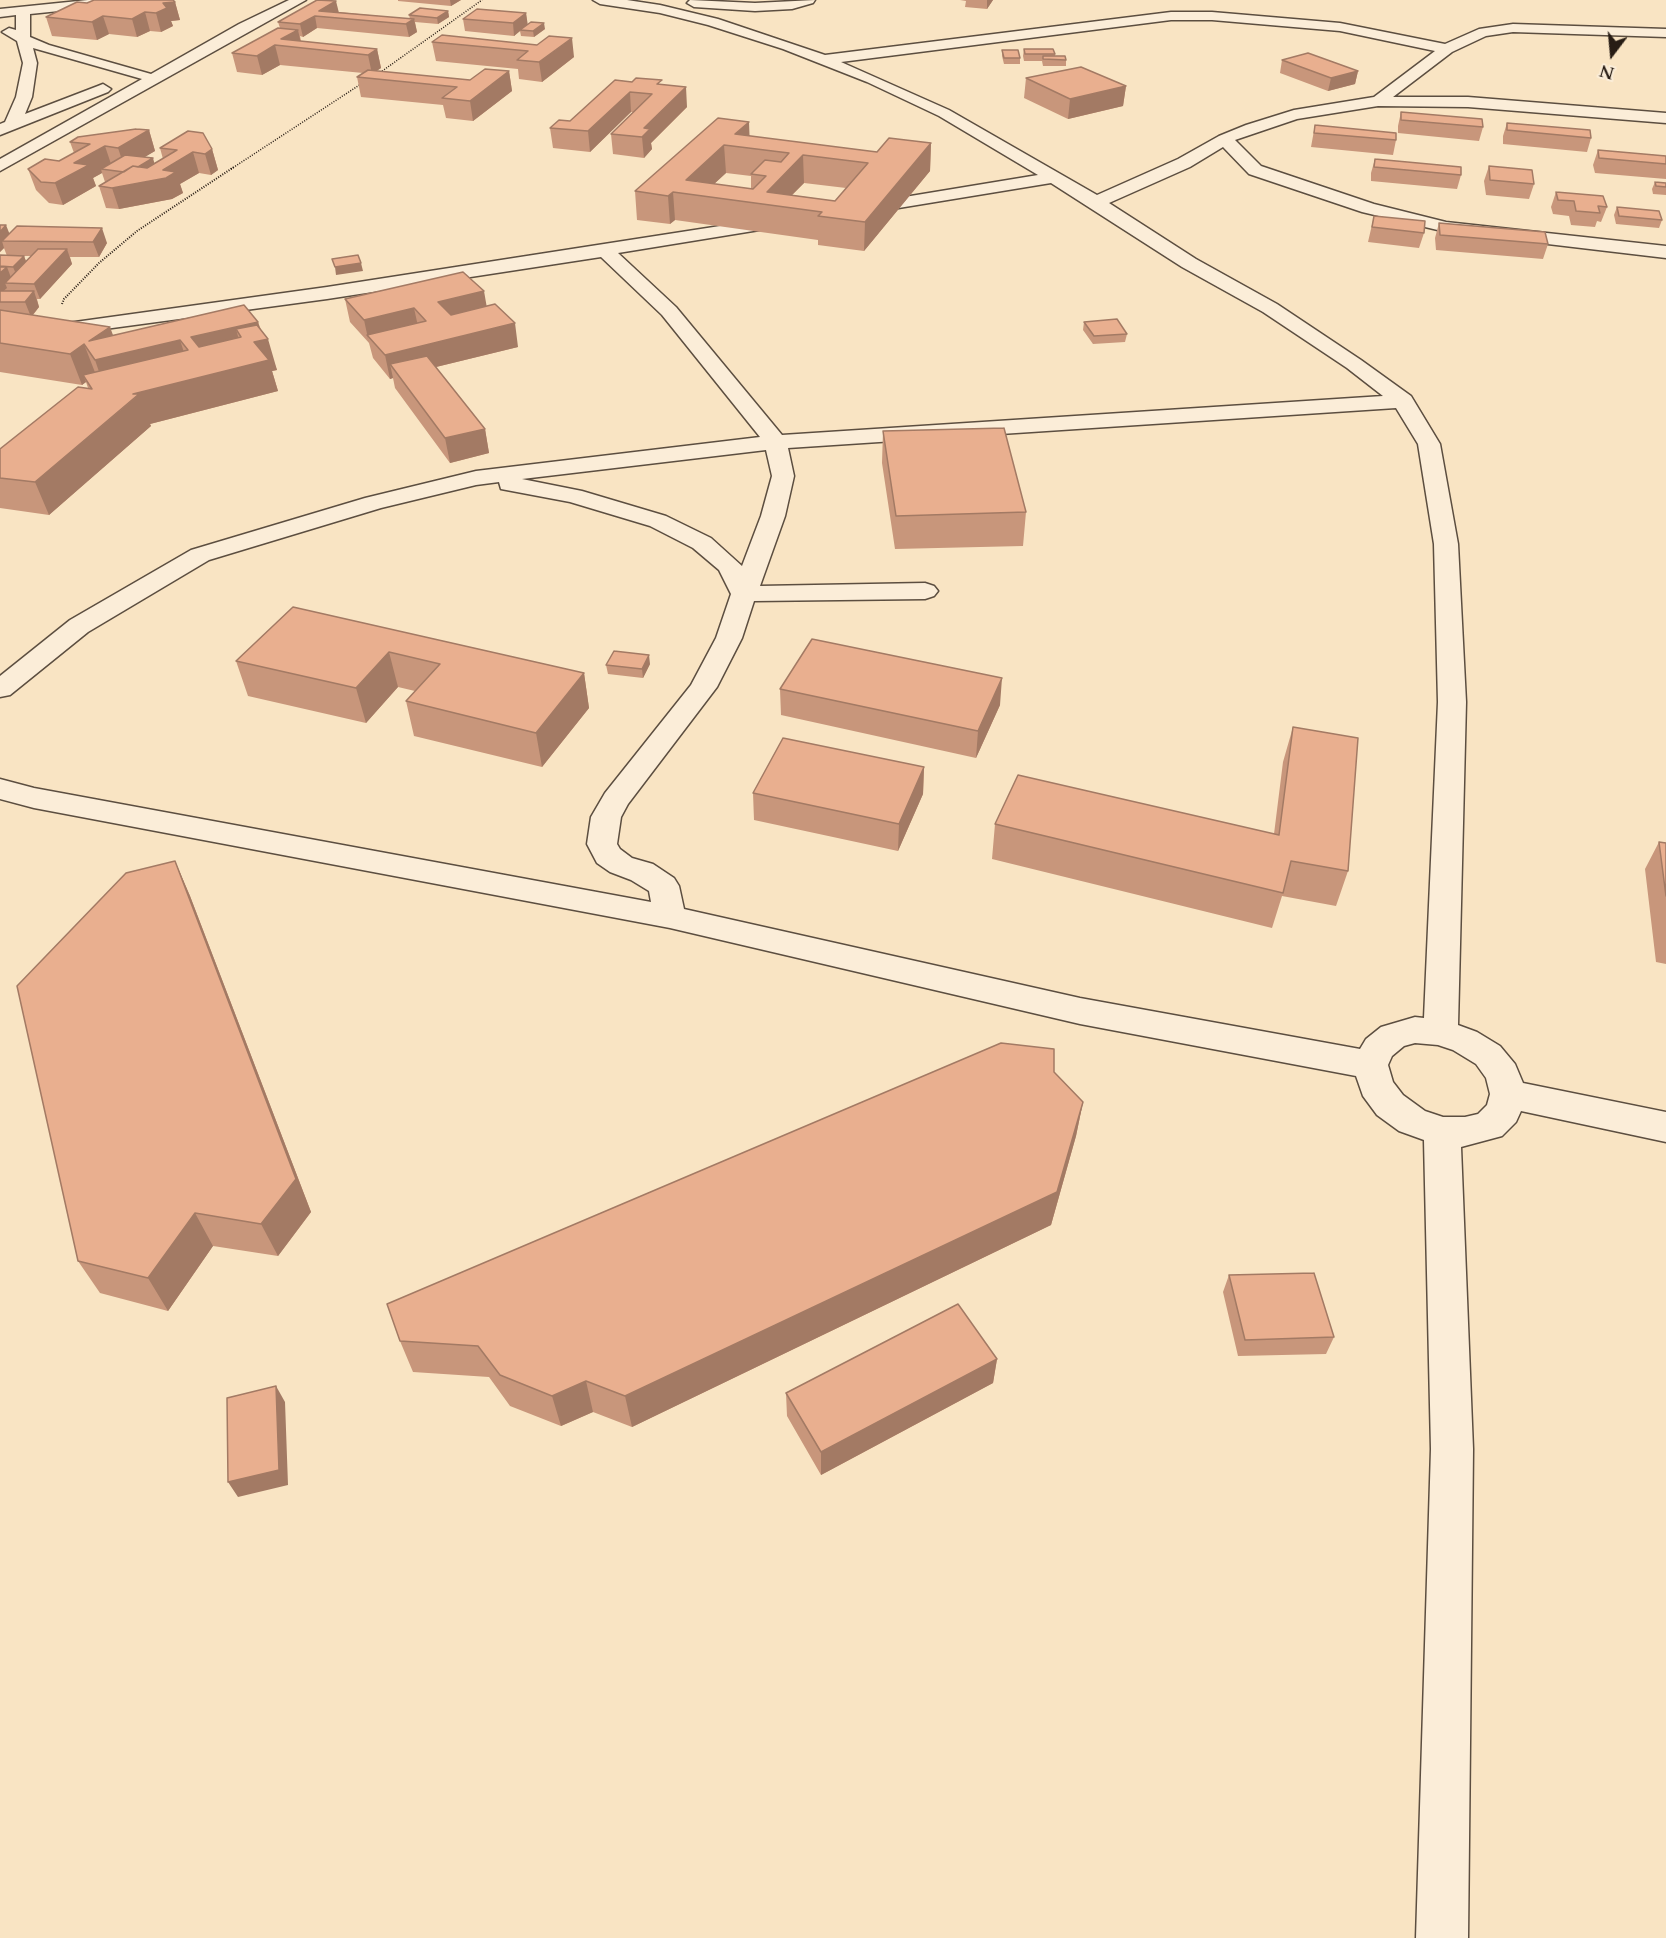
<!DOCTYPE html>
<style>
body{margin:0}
#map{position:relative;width:1666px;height:1938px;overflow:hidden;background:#f9e4c3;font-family:Cardo,serif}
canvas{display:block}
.north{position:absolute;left:1582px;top:24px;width:60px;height:60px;-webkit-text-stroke:4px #fbedd8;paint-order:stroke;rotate:196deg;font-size:16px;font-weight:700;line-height:24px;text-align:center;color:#271c14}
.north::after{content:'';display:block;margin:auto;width:21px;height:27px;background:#271c14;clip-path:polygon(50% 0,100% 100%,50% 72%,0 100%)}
</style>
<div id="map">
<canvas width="1666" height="1938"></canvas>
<div class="north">N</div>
</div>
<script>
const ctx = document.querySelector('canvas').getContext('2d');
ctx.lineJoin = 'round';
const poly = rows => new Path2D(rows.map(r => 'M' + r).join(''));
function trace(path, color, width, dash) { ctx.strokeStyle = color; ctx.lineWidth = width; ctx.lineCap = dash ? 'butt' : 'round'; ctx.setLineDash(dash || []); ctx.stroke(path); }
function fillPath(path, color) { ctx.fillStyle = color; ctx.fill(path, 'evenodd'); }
const minor = poly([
 [88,0,134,0,127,4,30,14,30,37,49,45,151,74,239,24,289,0,306,0,0,171,0,159,142,79,33,48,37,63,32,97,25,114,98,86,103,84,111,89,108,92,0,135,0,124,5,122,16,97,23,63,17,41,2,32,9,28,16,30,16,15,0,17,0,9,88,0],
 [593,0,627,0,660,5,718,19,825,55,1171,12,1212,12,1340,23,1445,44,1479,29,1513,24,1666,29,1666,37,1513,32,1486,36,1452,52,1393,97,1468,97,1666,113,1666,123,1468,107,1378,106,1297,119,1235,140,1261,166,1374,204,1446,222,1666,246,1666,258,1446,232,1362,212,1249,174,1223,147,1190,167,1109,203,1196,259,1277,304,1361,360,1411,396,1440,444,1458,544,1466,702,1458,1025,1477,1032,1500,1046,1515,1064,1523,1083,1666,1112,1666,1142,1521,1111,1516,1122,1502,1136,1461,1147,1473,1449,1468,1938,1416,1938,1431,1449,1424,1140,1399,1131,1377,1115,1363,1096,1356,1076,1080,1024,670,928,34,808,0,799,0,779,34,788,651,902,649,891,631,880,610,872,597,863,587,844,591,817,605,793,691,685,716,638,731,594,719,570,693,548,650,526,570,502,501,489,499,482,476,485,381,508,209,560,88,632,10,695,0,697,0,676,70,620,191,550,365,498,476,471,760,437,662,315,601,257,327,299,53,336,46,334,43,330,46,326,327,287,778,217,784,218,787,222,784,226,618,253,676,307,782,435,1383,396,1347,368,1263,312,1182,267,1051,183,862,214,856,213,853,209,856,205,862,204,1038,175,939,116,867,82,783,49,708,25,660,13,600,4,593,0],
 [1171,20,1212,20,1340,31,1435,51,1374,97,1294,110,1246,125,1219,136,1178,159,1097,195,949,110,841,62,1171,20],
 [1396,408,1418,444,1434,544,1438,702,1424,1018,1415,1017,1381,1027,1366,1039,1360,1049,1080,998,684,909,679,886,674,878,653,864,632,858,620,849,617,844,621,817,628,804,717,687,742,638,754,601,925,599,934,596,938,591,934,586,925,583,760,586,785,516,794,476,788,448,1396,408],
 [766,450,772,476,761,516,742,566,711,538,666,516,582,491,522,479,766,450],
 [1415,1043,1438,1045,1453,1050,1476,1064,1486,1078,1490,1094,1487,1105,1478,1114,1465,1117,1443,1117,1425,1111,1403,1095,1393,1082,1388,1065,1392,1056,1404,1046,1415,1043],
 [690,0,755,3,815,0,813,3,792,9,755,11,694,7,687,3,690,0]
]);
trace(minor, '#5c4e40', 3);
trace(poly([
 [378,74,482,0],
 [231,169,361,84]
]), '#271c14', 1.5, [1, 1.5]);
trace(poly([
 [62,304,64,299,99,263,137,231,234,167]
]), '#271c14', 2, [1, 1.5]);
fillPath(minor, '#fbedd8');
fillPath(poly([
 [398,0,461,0,451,6,398,1],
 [960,0,993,0,987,9,965,7,966,1],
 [175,2,180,20,171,21,173,26,161,32,150,31,137,37,109,34,97,40,52,36,46,17,87,3],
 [448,11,449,17,438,24,415,22,417,32,409,37,317,28,303,37,300,36,301,41,377,49,381,68,376,71,470,80,509,71,512,91,473,121,446,118,443,105,361,97,357,77,363,73,280,65,262,75,237,72,232,53,280,28,278,22,339,12,410,19,409,15],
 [526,13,527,24,545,29,534,37,521,36,520,31,514,36,465,31,463,19],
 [442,35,574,57,542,82,519,79,518,69,436,61,432,42],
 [1024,49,1055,54,1055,56,1066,60,1066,66,1043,66,1042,61,1024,61,1023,56],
 [1002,50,1020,58,1020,64,1004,64,1002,56],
 [1282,60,1358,71,1355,84,1328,91,1280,73],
 [1026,78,1126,86,1123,106,1068,119,1024,98],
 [615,80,662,85,687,107,651,143,652,149,644,158,613,154,611,134,633,112,631,112,590,152,553,148,550,128,570,121],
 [1401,112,1483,127,1479,141,1398,133,1398,126],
 [749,122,749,136,877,152,931,143,930,171,864,251,818,245,818,240,675,220,670,224,637,220,635,191],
 [726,173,751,176,751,189,714,184],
 [804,183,846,188,835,201,792,195],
 [1507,123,1591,138,1587,152,1503,144,1503,136],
 [1315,125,1396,140,1393,155,1311,147],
 [149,130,155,151,144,157,154,164,163,159,160,148,212,149,218,170,211,175,199,173,180,184,183,193,172,199,119,209,106,208,99,186,105,182,102,173,93,178,96,186,63,205,49,203,36,190,28,169,59,161,74,153,70,142],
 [1598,150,1666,156,1666,179,1595,173,1593,165],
 [1375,159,1461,175,1457,189,1371,181,1371,173],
 [1489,166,1534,184,1529,199,1486,195,1484,181],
 [1655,182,1666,183,1666,195,1653,194,1652,189],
 [1556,192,1607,207,1601,222,1597,221,1595,227,1571,225,1569,216,1553,214,1551,207],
 [1617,207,1662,220,1659,228,1616,224,1614,215],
 [1374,216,1424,233,1419,248,1368,242],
 [1439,223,1548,244,1543,259,1436,250,1435,238],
 [0,225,9,234,107,243,99,257,70,257,72,264,40,299,37,299,39,307,33,315,113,335,258,322,277,370,272,371,278,391,150,424,151,426,49,515,0,508,0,478,88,388,86,382,82,385,0,372,0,255,7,256,4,248,0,252],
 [24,256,31,256,26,261],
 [345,299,487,306,518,347,436,367,485,429,489,453,450,463,395,388,393,378,390,379,373,358,369,343,350,322],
 [1084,322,1127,334,1125,342,1093,344,1083,330],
 [883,431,1026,512,1023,546,895,549,882,463],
 [293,607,584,673,589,708,542,767,414,736,406,701,415,691,398,687,366,723,248,696,236,661],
 [650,664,643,678,608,674,606,665],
 [780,689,1000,705,976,758,781,715],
 [1293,727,1348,871,1336,906,1282,896,1272,928,992,859,995,824,1274,834,1283,762],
 [924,767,923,794,898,851,754,820,753,793],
 [1659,842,1666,843,1666,964,1656,962,1645,869],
 [175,861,190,896,311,1212,278,1256,213,1246,168,1311,100,1293,78,1261],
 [1054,1072,1083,1102,1076,1136,1051,1225,632,1427,593,1412,561,1426,510,1406,489,1377,413,1372,400,1341],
 [1229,1275,1334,1337,1326,1354,1238,1356,1223,1292],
 [997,1359,993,1383,821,1475,787,1416,786,1393]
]), '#c8967b');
fillPath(poly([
 [450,0,461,0,451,6],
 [987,0,993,0,987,9],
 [336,1,339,13,319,11],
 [175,2,180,20,171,21,173,26,161,32,156,13,163,3],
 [448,11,449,17,438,24,437,18],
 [145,12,150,31,137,37,132,19],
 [526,13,528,26,520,30,520,31,514,36,513,23],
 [103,16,109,34,97,40,92,22],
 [315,16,317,28,303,37,300,24],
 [414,19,417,32,409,37,406,24],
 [544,23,545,29,534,37,533,31],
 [298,30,302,48,281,39],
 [572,38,574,57,542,82,539,62],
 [275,45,280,65,262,75,257,56],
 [377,49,381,68,372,74,368,55],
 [509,71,512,91,473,121,470,101],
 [1358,71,1355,84,1328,91,1331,78],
 [1126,86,1123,106,1068,119,1070,99],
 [686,87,687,107,651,143,652,149,644,158,642,137,644,128],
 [630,92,631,112,590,152,588,131],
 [749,122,750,148,735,134],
 [149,130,155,151,125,169,118,148],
 [931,143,930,171,864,251,865,222],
 [724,145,726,173,701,196,686,180],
 [105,146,112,167,101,169,102,173,93,178,96,186,63,205,55,183,74,163],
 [212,149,218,170,211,175,205,154],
 [193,152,199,173,180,184,183,193,172,199,119,209,112,188,129,172,153,158,157,173],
 [803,155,804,183,781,206,767,192],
 [673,192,675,220,670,224,668,196],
 [6,225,12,240,2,241,4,248,0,252,0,232],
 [102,228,107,243,99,257,93,242],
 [67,249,72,264,40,299,34,284],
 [24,256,27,264,16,274,13,267],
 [361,263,363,271,336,275,335,267],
 [7,267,13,283,5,283,7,288,0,294,0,273],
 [34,291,39,307,31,317,25,302],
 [484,291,488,314,443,325,438,302],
 [414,308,419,331,367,335,369,343,364,320],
 [258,322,263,340,268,339,277,370,272,371,278,391,150,424,151,426,49,515,35,482,135,398,133,394,260,362,258,354,247,357,241,337,236,329,244,358,201,368,191,337],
 [515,323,518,347,399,376,390,364,393,378,390,379,385,355],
 [110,327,120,354,180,340,190,371,106,392,95,360,89,341],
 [84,344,96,375,83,375,86,382,82,385,70,354],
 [485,429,489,453,450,463,445,438],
 [389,652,398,687,366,723,356,688],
 [649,655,650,664,643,678,642,669],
 [584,673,589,708,542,767,536,733],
 [1002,678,1000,705,976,758,978,731],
 [924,767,923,794,898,851,899,824],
 [175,861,190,896,311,1212,278,1256,261,1224],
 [1083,1102,1076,1136,1051,1225,632,1427,625,1396],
 [195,1213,213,1246,168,1311,148,1278],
 [997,1359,993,1383,821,1475,821,1452],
 [586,1381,593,1412,561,1426,552,1396],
 [276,1386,285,1402,288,1485,238,1497,228,1482]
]), '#a37a64');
const building = poly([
 [94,0,173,0,175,2,163,3,167,8,156,13,145,12,132,19,103,16,92,22,46,17,77,2,87,3,94,0],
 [317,0,336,1,319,11,414,19,406,24,315,16,300,24,278,22,317,0],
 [420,8,448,11,437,18,409,15,420,8],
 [477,9,526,13,513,23,463,19,477,9],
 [531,22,544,23,533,31,520,30,531,22],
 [278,28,298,30,281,39,377,49,368,55,275,45,257,56,232,53,278,28],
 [442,35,537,45,549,36,572,38,539,62,517,60,528,51,432,42,442,35],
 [1024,49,1053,49,1055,54,1025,54,1024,49],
 [1002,50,1018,50,1020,58,1004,58,1002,50],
 [1308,53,1358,71,1331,78,1282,60,1308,53],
 [1043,56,1065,56,1066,60,1043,59,1043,56],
 [1081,67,1126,86,1070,99,1026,78,1081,67],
 [485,69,509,71,470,101,442,98,457,87,357,77,368,70,470,80,485,69],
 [636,78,662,80,657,84,686,87,644,128,650,129,642,137,611,134,652,94,630,92,588,131,550,128,559,120,570,121,615,80,632,82,636,78],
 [1401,112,1482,119,1483,127,1401,120,1401,112],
 [718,118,749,122,735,134,877,152,889,138,931,143,865,222,818,216,822,212,673,192,668,196,635,191,718,118],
 [724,145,789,153,781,162,765,160,751,174,766,176,753,189,686,180,724,145],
 [803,155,868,163,835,201,767,192,803,155],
 [1507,123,1590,130,1591,138,1507,130,1507,123],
 [1315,125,1396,133,1396,140,1314,133,1315,125],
 [136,129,149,130,118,148,105,146,74,163,89,165,55,183,41,182,28,169,45,159,59,161,90,144,70,142,78,137,136,129],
 [188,131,203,133,212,149,205,154,193,152,163,170,176,172,166,178,112,188,99,186,133,166,147,168,177,150,160,148,188,131],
 [1598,150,1666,156,1666,164,1599,158,1598,150],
 [125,155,153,158,138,167,133,166,124,172,101,169,125,155],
 [1375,159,1461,167,1461,175,1374,167,1375,159],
 [1489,166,1532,170,1534,184,1490,180,1489,166],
 [1655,182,1666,183,1666,187,1656,186,1655,182],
 [1556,192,1603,196,1607,207,1598,206,1600,213,1576,211,1574,201,1558,200,1556,192],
 [1617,207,1659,211,1662,220,1619,216,1617,207],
 [1374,216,1425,221,1424,233,1372,227,1374,216],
 [1439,223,1545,232,1548,244,1440,235,1439,223],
 [0,225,6,225,0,232,0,225],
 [17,226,102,228,93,242,2,241,17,226],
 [38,249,67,249,34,284,5,283,38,249],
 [0,255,24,256,13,267,0,266,0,255],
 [358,255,361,263,335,267,332,259,358,255],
 [0,267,7,267,0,273,0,267],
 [463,272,484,291,438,302,451,315,495,304,515,323,385,355,367,335,426,321,414,308,364,320,345,299,463,272],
 [0,291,34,291,25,302,0,302,0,291],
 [244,305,258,322,191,337,199,347,241,337,236,329,257,325,268,339,254,342,269,360,133,394,139,394,35,482,0,478,0,449,78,387,92,389,83,375,188,350,180,340,95,360,84,344,70,354,0,343,0,310,110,327,89,341,244,305],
 [1117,319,1127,334,1094,336,1084,322,1117,319],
 [427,356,485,429,445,438,390,364,427,356],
 [1004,428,1026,512,896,516,883,431,1004,428],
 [293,607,584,673,536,733,406,701,440,664,389,652,356,688,236,661,293,607],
 [812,639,1002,678,978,731,780,689,812,639],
 [614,651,649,655,642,669,606,665,614,651],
 [1293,727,1358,738,1348,871,1291,861,1283,893,995,824,1018,775,1279,835,1293,727],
 [783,738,924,767,899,824,753,793,783,738],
 [1659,842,1666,843,1666,896,1659,842],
 [175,861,296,1179,261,1224,195,1213,148,1278,78,1261,17,986,126,873,175,861],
 [1001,1043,1054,1049,1054,1072,1083,1102,1057,1192,625,1396,586,1381,552,1396,500,1375,478,1346,400,1341,387,1304,1001,1043],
 [1314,1273,1334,1337,1245,1340,1229,1275,1314,1273],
 [958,1304,997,1359,821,1452,786,1393,958,1304],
 [276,1386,279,1470,228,1482,227,1398,276,1386]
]);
fillPath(building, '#e9af8f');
trace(building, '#a37a64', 1.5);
</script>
